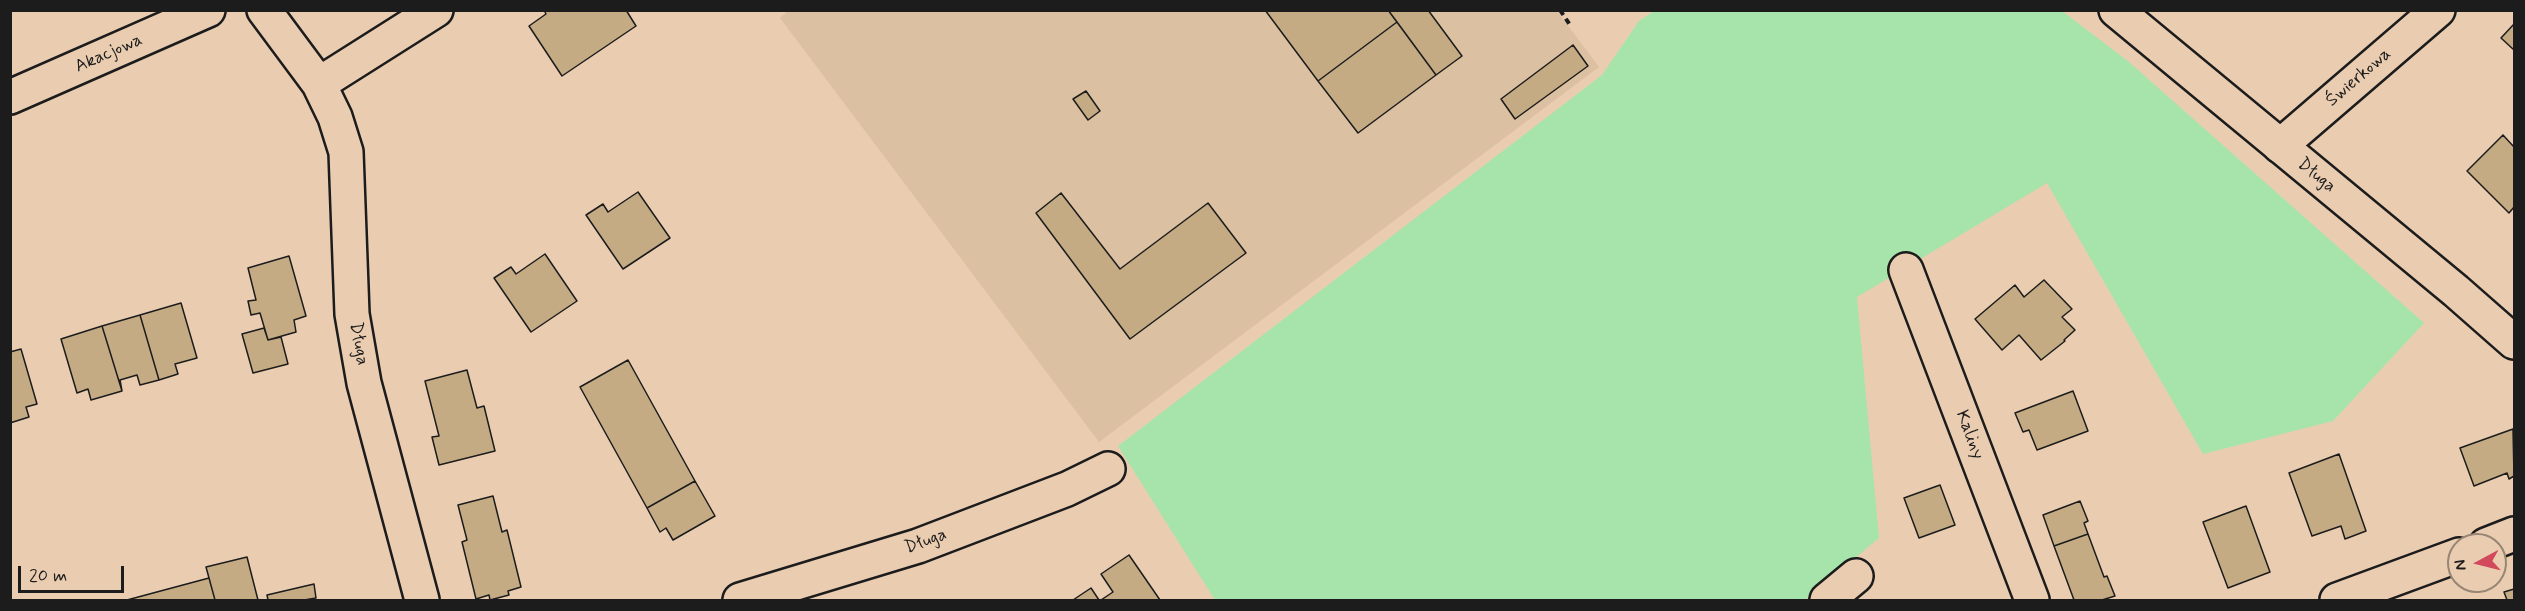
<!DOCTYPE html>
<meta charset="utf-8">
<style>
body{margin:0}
#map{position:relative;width:2525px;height:611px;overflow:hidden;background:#eacdb1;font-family:Mynerve,sans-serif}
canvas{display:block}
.frame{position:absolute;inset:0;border:12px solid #1c1c1c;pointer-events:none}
.north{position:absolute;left:2447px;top:533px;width:60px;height:60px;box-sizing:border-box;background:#eacdb1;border:2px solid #988675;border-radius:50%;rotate:263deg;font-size:16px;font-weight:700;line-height:24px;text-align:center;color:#1c1c1c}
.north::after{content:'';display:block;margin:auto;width:21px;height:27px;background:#d1495b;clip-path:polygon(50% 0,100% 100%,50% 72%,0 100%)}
.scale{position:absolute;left:18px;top:566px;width:106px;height:27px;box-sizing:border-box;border:3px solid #1c1c1c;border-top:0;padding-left:8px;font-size:18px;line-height:21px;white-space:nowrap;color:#1c1c1c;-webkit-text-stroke:4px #eacdb1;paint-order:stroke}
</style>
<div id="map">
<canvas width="2525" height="611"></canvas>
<div class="frame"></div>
<div class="north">N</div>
<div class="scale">20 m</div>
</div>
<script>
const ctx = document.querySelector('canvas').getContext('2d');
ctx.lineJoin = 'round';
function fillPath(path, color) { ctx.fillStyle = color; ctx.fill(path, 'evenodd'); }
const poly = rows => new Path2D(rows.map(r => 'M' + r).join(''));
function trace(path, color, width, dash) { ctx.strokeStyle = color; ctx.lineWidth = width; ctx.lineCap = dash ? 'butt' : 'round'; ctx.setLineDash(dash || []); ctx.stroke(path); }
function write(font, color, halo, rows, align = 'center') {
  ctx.font = font + ' Mynerve,sans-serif'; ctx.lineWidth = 4.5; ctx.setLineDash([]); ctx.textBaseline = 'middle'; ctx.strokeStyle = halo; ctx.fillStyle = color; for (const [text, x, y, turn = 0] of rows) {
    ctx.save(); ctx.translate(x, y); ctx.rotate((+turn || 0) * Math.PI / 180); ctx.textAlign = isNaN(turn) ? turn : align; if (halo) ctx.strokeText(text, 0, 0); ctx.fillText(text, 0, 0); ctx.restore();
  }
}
fillPath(poly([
 [789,10,1566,11,1560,15,1599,67,1099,442,780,18]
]), '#dbc0a1');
fillPath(poly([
 [1654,11,2062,11,2129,62,2424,323,2333,421,2203,454,2047,183,1857,297,1879,538,1805,600,1215,600,1118,446,1602,75,1639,21]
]), '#a6e4ab');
const building = poly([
 [544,10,626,10,636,26,562,76,529,26,546,14,544,10],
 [1265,10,1388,10,1397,22,1318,81,1265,10],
 [1388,10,1428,10,1462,56,1436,75,1388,10],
 [1397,22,1436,75,1358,133,1318,81,1397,22],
 [2514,24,2514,50,2501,38,2514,24],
 [1573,45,1588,66,1515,119,1501,99,1573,45],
 [1086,91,1100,111,1088,120,1073,99,1086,91],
 [2503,135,2514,147,2514,207,2509,213,2467,171,2503,135],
 [638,192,670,238,623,269,586,215,603,204,608,212,638,192],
 [1061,193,1120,269,1208,203,1246,253,1130,339,1036,213,1061,193],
 [545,254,577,301,531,332,494,278,511,267,516,274,545,254],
 [289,256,306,316,294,320,296,332,268,340,260,313,251,315,248,301,256,300,248,268,289,256],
 [2044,280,2072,309,2062,317,2075,330,2064,340,2065,341,2041,360,2019,335,2002,350,1975,319,2015,285,2024,297,2044,280],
 [181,303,197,358,175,364,178,374,159,380,140,315,181,303],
 [140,315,159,380,140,385,137,375,120,380,122,391,102,326,140,315],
 [102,326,122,391,91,400,88,389,77,393,61,339,102,326],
 [264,328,268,340,281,337,288,364,253,373,242,334,264,328],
 [21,349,37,404,26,407,29,417,10,423,10,352,21,349],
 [628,360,695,481,647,508,580,387,628,360],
 [467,370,477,408,484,406,495,451,439,465,432,437,439,436,425,381,467,370],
 [2073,391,2088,431,2037,450,2029,430,2023,432,2015,413,2073,391],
 [2513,429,2514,476,2509,479,2507,473,2474,486,2460,448,2513,429],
 [2339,454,2366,531,2345,539,2341,526,2312,536,2289,473,2339,454],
 [695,481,715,516,673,540,666,528,660,532,647,508,695,481],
 [1940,485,1955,525,1919,538,1904,498,1940,485],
 [493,496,502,532,507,530,521,587,508,591,509,595,490,600,489,595,476,599,462,542,467,540,458,505,493,496],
 [2080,501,2088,521,2084,523,2088,534,2054,546,2043,515,2080,501],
 [2246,506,2270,572,2228,588,2203,522,2246,506],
 [2088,534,2104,577,2107,576,2115,596,2102,600,2074,600,2054,546,2088,534],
 [1129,555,1160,600,1101,600,1113,592,1101,574,1129,555],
 [247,557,258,600,215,600,206,567,247,557],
 [209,578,215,600,127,600,209,578],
 [314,584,316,598,304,600,268,600,267,595,314,584],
 [1091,588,1099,600,1073,600,1091,588],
 [2514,589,2514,600,2507,600,2504,592,2514,589]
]);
fillPath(building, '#c5ab84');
trace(building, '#1c1c1c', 1.5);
const minor = poly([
 [264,10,319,84,335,117,346,152,352,314,364,383,422,600],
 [319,84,436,10],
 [10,97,208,10],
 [2280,146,2438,10],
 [1906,270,2032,600],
 [2486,545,2514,534],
 [740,600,918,546,1067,489,1108,469],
 [1827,600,1856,576],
 [2337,600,2459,555]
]);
const tertiary = poly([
 [2116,10,2456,291,2514,342]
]);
trace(minor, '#1c1c1c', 38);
trace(tertiary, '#1c1c1c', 38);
trace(poly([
 [1560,10,1570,25]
]), '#1c1c1c', 4, [6, 4.5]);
trace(minor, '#eacdb1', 33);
trace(tertiary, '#eacdb1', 33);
write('18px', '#1c1c1c', '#eacdb1', [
 ["Akacjowa",109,54,-24],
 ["Świerkowa",2359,78,-41],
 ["Długa",2316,176,39],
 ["Długa",358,344,80],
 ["Kaliny",1969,435,69],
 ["Długa",926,542,-20]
]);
</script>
